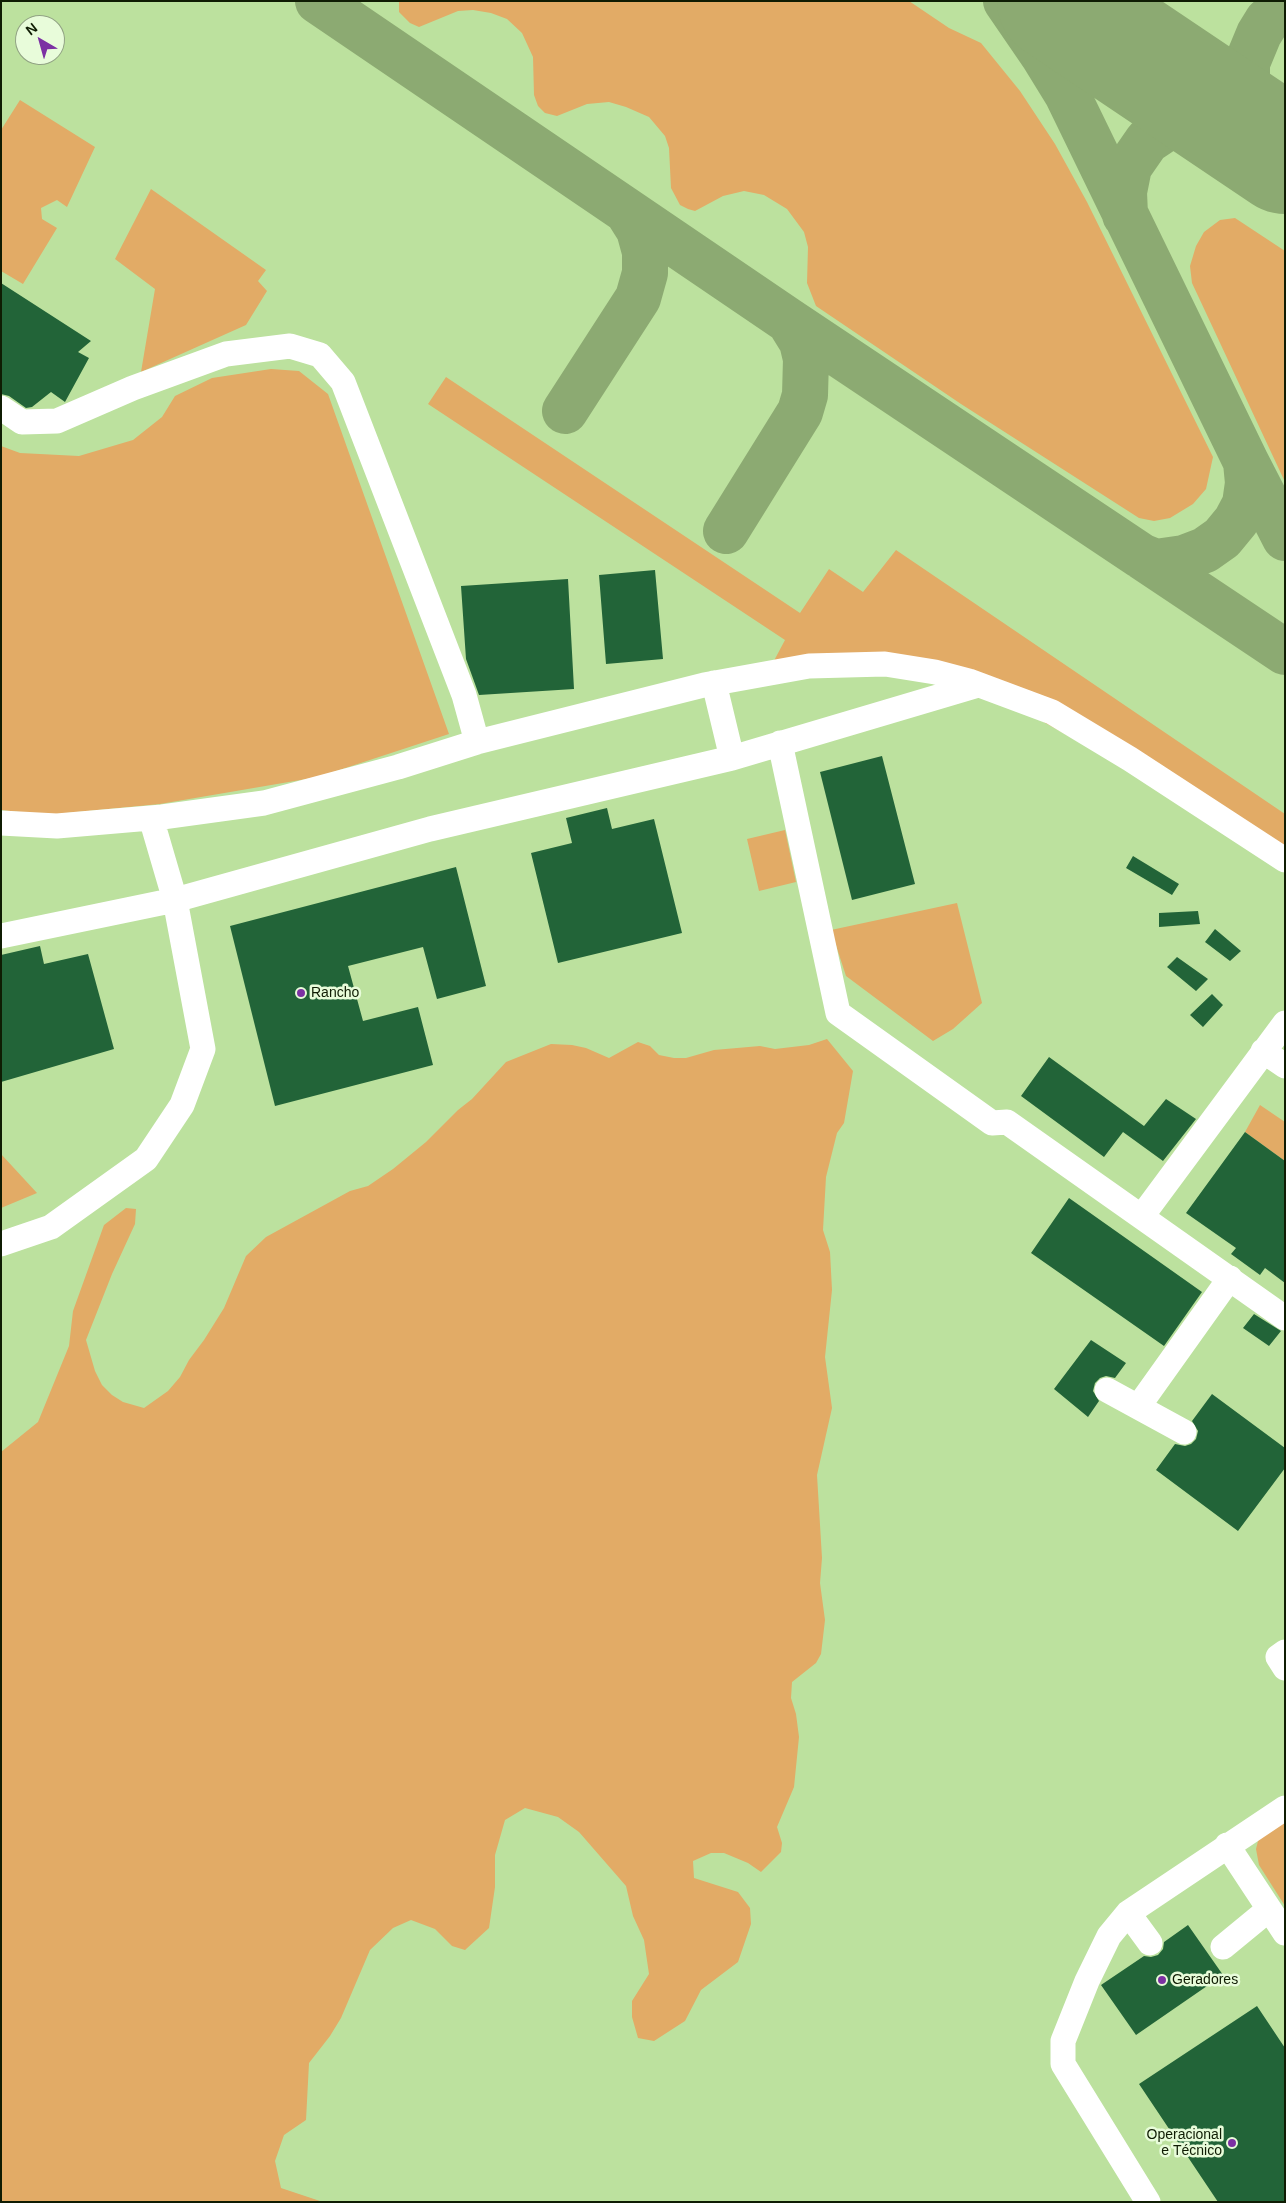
<!DOCTYPE html>
<meta charset="utf-8">
<style>
body{margin:0}
#map{position:relative;width:1286px;height:2203px;overflow:hidden;background:#bce19e;font-family:Helvetica,sans-serif}
canvas{display:block}
.frame{position:absolute;inset:0;border:2px solid #0f1c03;pointer-events:none}
.north{position:absolute;left:15px;top:15px;width:50px;height:50px;box-sizing:border-box;background:#e8fcda;border:1px solid #91a284;border-radius:50%;rotate:322deg;font-size:14px;font-weight:700;line-height:20px;text-align:center;color:#0f1c03}
.north::after{content:'';display:block;margin:auto;width:18px;height:22px;background:#7c31a3;clip-path:polygon(50% 0,100% 100%,50% 72%,0 100%)}
</style>
<div id="map">
<canvas width="1286" height="2203"></canvas>
<div class="frame"></div>
<div class="north">N</div>
</div>
<script>
const ctx = document.querySelector('canvas').getContext('2d');
ctx.lineJoin = 'round';
function fillPath(path, color) { ctx.fillStyle = color; ctx.fill(path, 'evenodd'); }
const poly = rows => new Path2D(rows.map(r => 'M' + r).join(''));
function trace(path, color, width, dash) { ctx.strokeStyle = color; ctx.lineWidth = width; ctx.lineCap = dash ? 'butt' : 'round'; ctx.setLineDash(dash || []); ctx.stroke(path); }
function write(font, color, halo, rows, align = 'center') {
  ctx.font = font + ' Helvetica,sans-serif'; ctx.lineWidth = 5; ctx.setLineDash([]); ctx.textBaseline = 'middle'; ctx.strokeStyle = halo; ctx.fillStyle = color; for (const [text, x, y, turn = 0] of rows) {
    ctx.save(); ctx.translate(x, y); ctx.rotate((+turn || 0) * Math.PI / 180); ctx.textAlign = isNaN(turn) ? turn : align; if (halo) ctx.strokeText(text, 0, 0); ctx.fillText(text, 0, 0); ctx.restore();
  }
}
fillPath(poly([
 [399,1,909,1,949,28,981,43,1020,91,1055,144,1087,202,1213,457,1206,489,1193,504,1170,518,1154,521,1139,518,961,404,816,306,807,283,808,247,804,232,787,209,764,195,744,191,723,196,695,211,688,209,680,205,671,188,669,148,665,136,649,117,626,107,609,102,587,104,557,116,545,113,538,106,534,95,533,57,522,33,507,19,491,13,473,10,458,11,419,27,410,23,399,12],
 [20,100,95,147,67,207,57,200,41,208,42,219,57,228,23,284,1,271,1,130],
 [151,189,266,270,258,281,267,291,246,325,141,372,155,289,115,259],
 [1235,218,1285,251,1285,482,1192,283,1190,266,1196,246,1204,232,1220,220],
 [271,369,299,371,328,394,449,734,318,777,160,804,46,815,1,810,1,446,20,453,79,456,133,440,162,417,175,396,212,378],
 [446,377,800,613,829,569,863,592,896,550,1285,814,1285,858,978,685,885,664,768,672,785,640,428,404],
 [785,830,796,882,759,891,747,839],
 [957,903,982,1003,953,1029,933,1041,846,976,831,930],
 [827,1039,853,1071,844,1123,837,1133,826,1177,823,1230,830,1252,832,1290,825,1357,832,1408,817,1475,822,1558,820,1583,825,1620,821,1654,816,1663,792,1682,791,1698,796,1714,799,1737,794,1787,777,1827,782,1843,781,1852,761,1872,748,1863,724,1853,711,1853,693,1861,694,1878,738,1892,750,1908,751,1924,738,1962,701,1990,685,2021,654,2041,638,2038,632,2017,632,2001,649,1974,644,1940,633,1916,626,1886,579,1832,558,1817,525,1808,505,1820,495,1855,495,1887,489,1928,465,1950,452,1946,435,1929,411,1920,393,1928,370,1950,341,2018,330,2036,309,2063,306,2120,284,2135,275,2161,281,2188,323,2202,1,2202,1,1452,38,1422,69,1346,73,1311,104,1225,126,1208,136,1209,135,1224,112,1274,86,1340,95,1371,102,1385,112,1395,123,1402,144,1408,168,1391,180,1377,189,1360,204,1340,224,1308,246,1256,266,1237,350,1191,368,1186,393,1169,426,1142,458,1110,472,1099,506,1062,551,1044,572,1045,586,1048,609,1058,638,1042,650,1046,659,1055,674,1058,686,1058,714,1050,760,1046,775,1049,809,1045],
 [1260,1105,1285,1122,1285,1161,1245,1132],
 [1,1154,37,1193,1,1208],
 [1285,1817,1285,1906,1259,1865,1256,1849,1260,1833]
]), '#e2ab66');
trace(poly([
 [318,1,789,321,1285,652],
 [1006,1,1043,55,1067,94,1246,462,1285,538],
 [1285,5,1267,21,1259,34,1247,63,1247,80,1251,102,1259,122,1285,150],
 [1125,215,1124,192,1129,167,1147,141,1162,131,1177,124,1189,121,1209,122,1229,126,1254,135],
 [565,411,638,298,645,273,645,252,639,230,627,211],
 [726,531,800,412,805,395,806,359,802,342,789,321],
 [1141,556,1156,562,1184,558,1205,550,1222,538,1236,521,1245,504,1248,483,1246,462]
]), '#8caa72', 46);
trace(poly([
 [1056,1,1285,155]
]), '#8caa72', 118);
fillPath(poly([
 [1,283,91,341,78,352,89,358,65,402,51,392,32,407,26,408,9,396,1,394],
 [655,570,663,659,606,664,599,575],
 [568,579,574,689,479,695,466,659,461,586],
 [882,756,915,884,852,900,820,772],
 [607,808,612,829,654,819,682,933,558,963,531,853,572,843,566,818],
 [1133,856,1179,884,1172,895,1126,868],
 [456,867,486,986,437,999,423,947,348,966,363,1021,418,1007,433,1065,275,1106,230,926],
 [1198,911,1200,924,1159,927,1159,913],
 [1215,929,1241,951,1230,961,1205,942],
 [40,946,44,964,88,954,114,1049,1,1082,1,955],
 [1177,957,1208,979,1196,991,1167,967],
 [1212,994,1223,1005,1203,1027,1190,1015],
 [1049,1057,1144,1126,1166,1099,1196,1119,1163,1161,1123,1132,1104,1157,1021,1096],
 [1245,1132,1285,1161,1285,1283,1265,1268,1260,1275,1231,1254,1236,1248,1186,1213],
 [1069,1198,1202,1292,1164,1346,1031,1253],
 [1254,1314,1281,1331,1269,1346,1243,1328],
 [1091,1340,1126,1363,1115,1378,1106,1376,1100,1378,1095,1383,1093,1391,1099,1401,1088,1417,1054,1389],
 [1212,1394,1285,1448,1285,1468,1238,1531,1156,1470,1175,1444,1185,1446,1191,1444,1196,1439,1198,1431,1192,1421],
 [1188,1925,1223,1975,1136,2035,1101,1985,1144,1956,1151,1957,1158,1955,1163,1949,1164,1942],
 [1257,2006,1285,2048,1285,2202,1218,2202,1139,2084]
]), '#226438');
trace(poly([
 [1,408,22,422,57,421,133,388,226,354,290,346,320,355,343,382,464,695,477,742],
 [714,683,732,758,978,685],
 [780,743,838,1013,992,1123,1007,1122,1285,1318],
 [1,823,57,826,162,817,264,803,398,767,477,742,704,685,809,666,885,664,935,672,969,681,1052,712,1130,759,1285,860],
 [1,936,175,900,430,829,732,758],
 [1263,1051,1285,1066],
 [1142,1216,1285,1023],
 [1,1244,51,1227,146,1159,182,1105,203,1049,175,900,151,818],
 [1107,1390,1184,1432],
 [1138,1407,1230,1278],
 [1285,1652,1278,1657,1285,1668],
 [1227,1845,1285,1933],
 [1128,1913,1150,1943],
 [1223,1947,1268,1910],
 [1148,2202,1063,2064,1063,2041,1087,1981,1109,1936,1128,1913,1285,1808]
]), '#fff', 25);
for (const [x, y, r, color] of [
 [301,993,5,"#7c31a3"],
 [1162,1980,5,"#7c31a3"],
 [1232,2143,5,"#7c31a3"]
]) { const dot = new Path2D(); dot.arc(x, y, r, 0, 2 * Math.PI); ctx.fillStyle = color; ctx.fill(dot); trace(dot, '#e8fcda', 2); }
write('14px', '#0f1c03', '#e8fcda', [
 ["Rancho",311,993],
 ["Geradores",1172,1980],
 ["Operacional",1222,2135,"right"],
 ["e Técnico",1222,2151,"right"]
], 'left');
</script>
